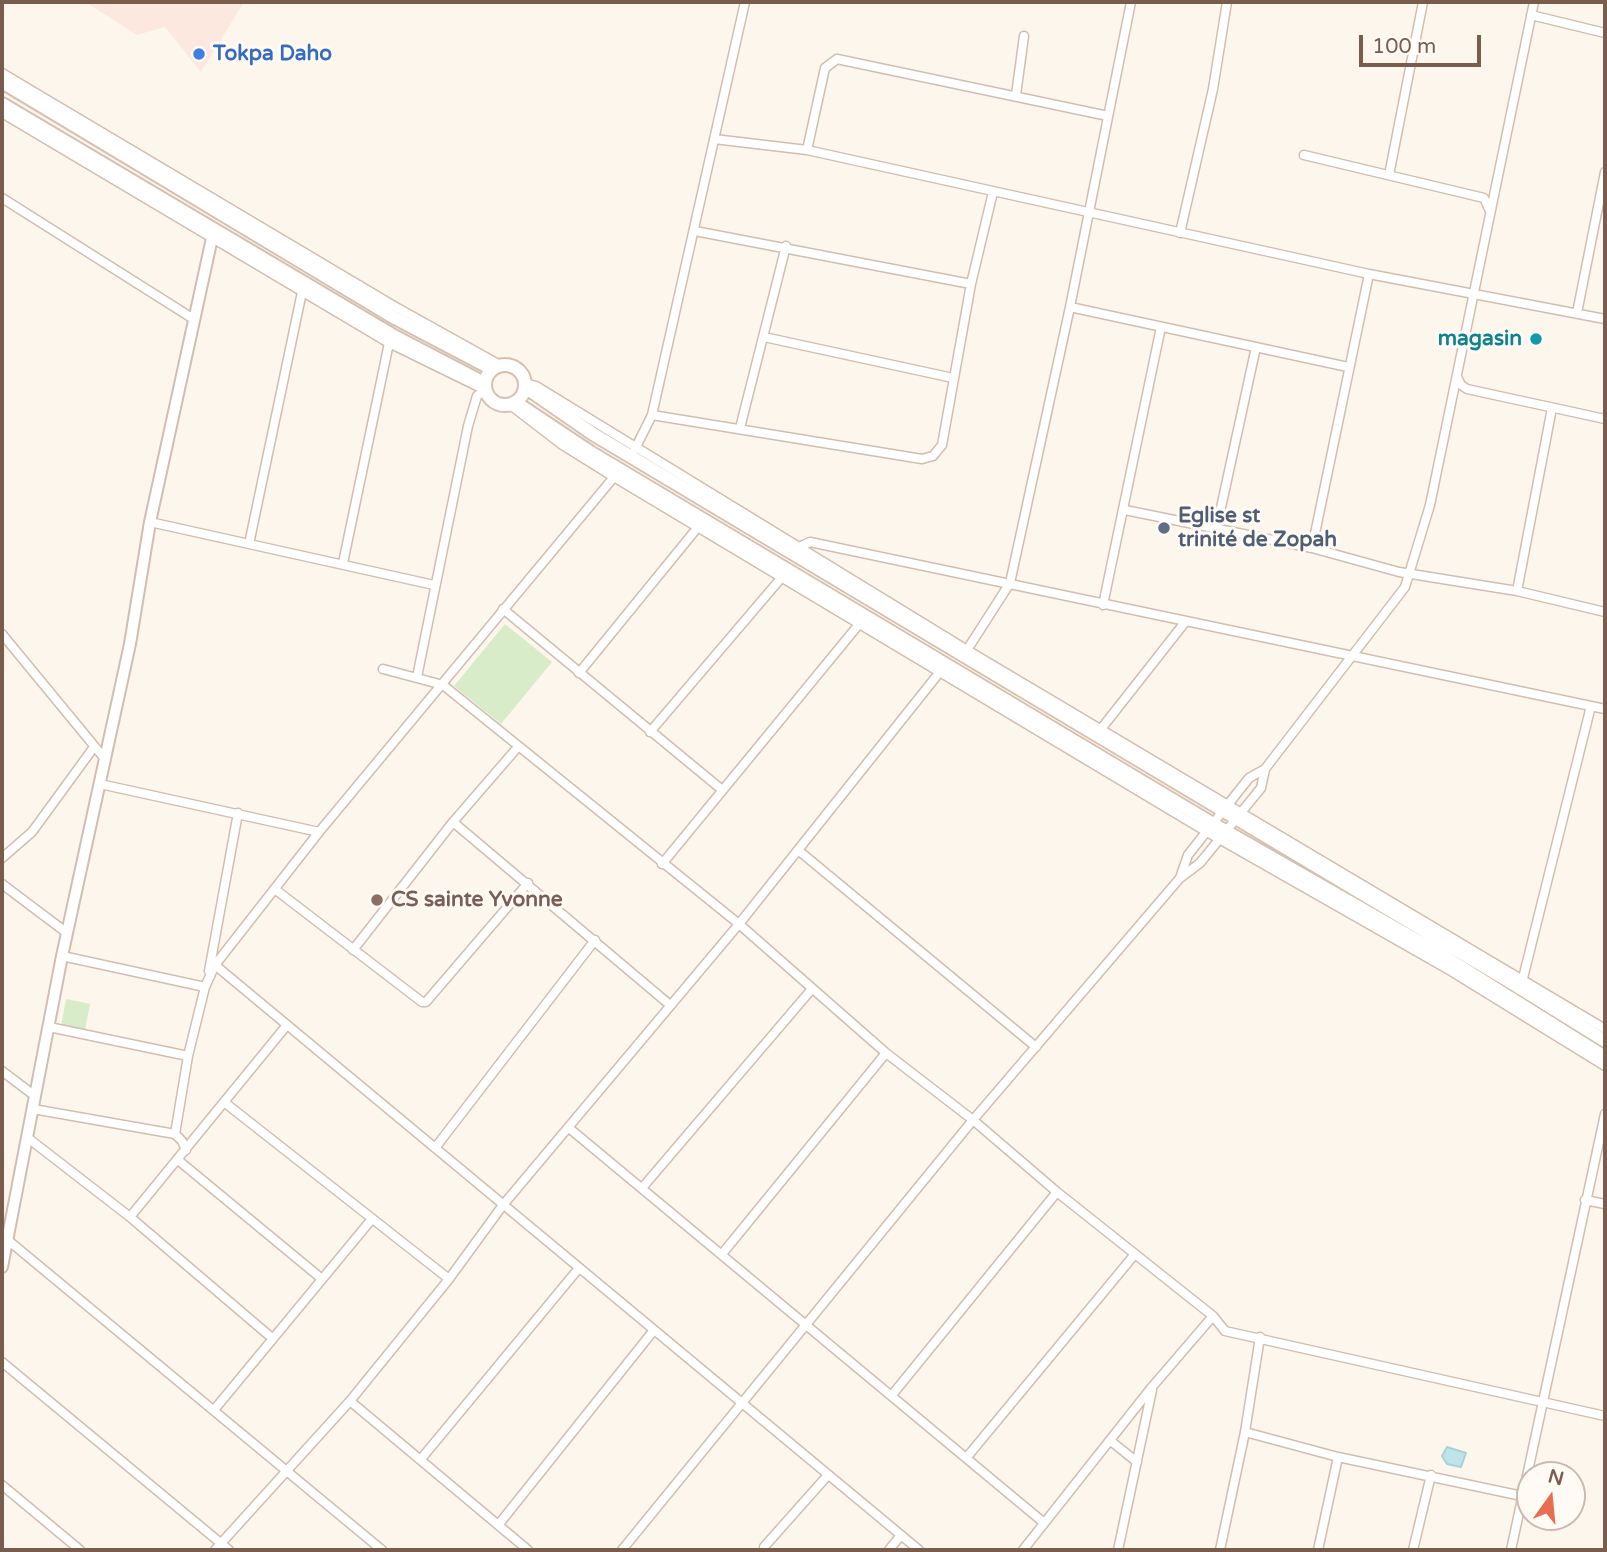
<!DOCTYPE html>
<meta charset="utf-8">
<style>
body{margin:0}
#map{position:relative;width:1607px;height:1552px;overflow:hidden;background:#fdf6ec;font-family:"Varela Round",sans-serif}
canvas{display:block}
.frame{position:absolute;inset:0;border:4px solid #7a5c4d;pointer-events:none}
.north{position:absolute;left:1516px;top:1461px;width:70px;height:70px;box-sizing:border-box;background:#fffaf3;border:2px solid #cabbb1;border-radius:50%;rotate:15deg;font-size:19px;font-weight:700;line-height:28px;text-align:center;color:#7a5c4d}
.north::after{content:'';display:block;margin:auto;width:24px;height:32px;background:#e76f51;clip-path:polygon(50% 0,100% 100%,50% 72%,0 100%)}
.scale{position:absolute;left:1359px;top:35px;width:122px;height:32px;box-sizing:border-box;border:4px solid #7a5c4d;border-top:0;padding-left:9px;font-size:21px;line-height:24px;white-space:nowrap;color:#7a5c4d;-webkit-text-stroke:5px #fffaf3;paint-order:stroke}
</style>
<div id="map">
<canvas width="1607" height="1552"></canvas>
<div class="frame"></div>
<div class="north">N</div>
<div class="scale">100 m</div>
</div>
<script>
const ctx = document.querySelector('canvas').getContext('2d');
ctx.lineJoin = 'round';
function fillPath(path, color) { ctx.fillStyle = color; ctx.fill(path, 'evenodd'); }
const poly = rows => new Path2D(rows.map(r => 'M' + r).join(''));
function trace(path, color, width, dash) { ctx.strokeStyle = color; ctx.lineWidth = width; ctx.lineCap = dash ? 'butt' : 'round'; ctx.setLineDash(dash || []); ctx.stroke(path); }
function write(font, color, halo, rows, align = 'center') {
  ctx.font = font + ' "Varela Round",sans-serif'; ctx.lineWidth = 6; ctx.setLineDash([]); ctx.textBaseline = 'middle'; ctx.strokeStyle = halo; ctx.fillStyle = color; for (const [text, x, y, turn = 0] of rows) {
    ctx.save(); ctx.translate(x, y); ctx.rotate((+turn || 0) * Math.PI / 180); ctx.textAlign = isNaN(turn) ? turn : align; if (halo) ctx.strokeText(text, 0, 0); ctx.fillText(text, 0, 0); ctx.restore();
  }
}
fillPath(poly([
 [85,2,244,2,201,72,165,27,137,35]
]), '#fde8e0');
fillPath(poly([
 [505,624,552,662,501,724,454,686],
 [66,999,90,1004,85,1030,61,1026]
]), '#d8ecc9');
const water = poly([
 [1447,1447,1466,1453,1461,1467,1447,1464,1442,1456,1447,1447]
]);
fillPath(water, '#bfe3e8');
trace(water, '#a5d3da', 2);
const minor = poly([
 [1531,15,1605,33],
 [2,73,394,306,500,365],
 [1016,95,1024,36],
 [2,113,389,343,485,390],
 [714,139,807,150,1369,274,1605,319],
 [807,150,825,68,837,59,1108,116],
 [1304,155,1484,198,1490,211],
 [1389,175,1423,2],
 [2,198,192,318],
 [695,231,971,284],
 [1180,233,1213,89,1227,2],
 [1070,307,1348,367],
 [1577,313,1605,172],
 [764,337,953,378],
 [1457,377,1461,385,1467,389,1605,419],
 [525,383,536,386,967,650,1605,1029],
 [509,404,561,444,614,477,1207,832,1451,971,1605,1066],
 [652,415,922,459,933,456,942,445,971,284,993,192],
 [740,428,786,246],
 [635,449,652,415,745,2],
 [1125,510,1312,548,1399,572,1517,591,1605,612],
 [150,522,434,585],
 [1217,526,1256,347],
 [249,544,302,292],
 [799,547,810,542,1605,709],
 [1312,548,1369,274],
 [343,563,389,343],
 [1517,591,1552,408],
 [1103,605,1161,327],
 [503,609,721,789],
 [2,634,105,759],
 [967,650,1010,583,1070,307,1131,2],
 [383,669,443,685,739,924,886,1053,973,1120,1057,1192,1213,1316,1225,1331,1605,1416],
 [579,673,698,527],
 [417,677,468,426,477,396,485,390],
 [1101,729,1186,621],
 [650,732,782,577],
 [100,784,319,832],
 [453,822,670,1005],
 [798,850,1036,1047],
 [2,858,32,832,94,747],
 [662,864,860,623],
 [1180,878,1188,855,1249,778,1265,769,1405,587,1430,505,1534,2],
 [2,884,67,933],
 [276,890,422,1002,426,1002,528,883],
 [353,950,453,822,517,748],
 [62,956,205,987],
 [215,965,919,1550],
 [209,971,238,813],
 [1523,978,1591,706],
 [49,1027,188,1056],
 [2,1071,35,1096],
 [224,1102,449,1279],
 [33,1109,175,1134,182,1141,186,1150],
 [569,1128,1043,1522],
 [175,1134,188,1056,205,987,215,965,319,832,614,477],
 [28,1138,130,1217,272,1338],
 [435,1148,595,940],
 [178,1160,322,1279],
 [642,1188,811,990],
 [1585,1200,1605,1204],
 [130,1217,287,1025],
 [9,1241,382,1550],
 [722,1254,886,1053],
 [2,1362,229,1550],
 [892,1395,1057,1192],
 [350,1401,528,1550],
 [214,1410,371,1220],
 [1245,1432,1338,1457,1522,1496],
 [1112,1442,1137,1462],
 [967,1457,1135,1254],
 [421,1459,579,1268],
 [2,1485,80,1550],
 [499,1524,654,1330],
 [764,1547,828,1475],
 [215,1550,350,1401,449,1279,503,1205,739,924,939,673],
 [622,1550,973,1120,1180,878,1200,863,1261,788,1265,769],
 [889,1550,901,1535],
 [1023,1550,1152,1387,1213,1316],
 [1118,1550,1152,1390],
 [1220,1550,1245,1432,1260,1337],
 [1318,1550,1338,1457],
 [1413,1550,1431,1475],
 [1511,1550,1605,1114]
]);
const tertiary = poly([
 [2,1267,62,956,130,644,150,522,214,229]
]);
const secondary = poly([
 [2,82,395,318,492,369],
 [2,104,392,335,484,383],
 '485 385a20 20 0 1 1 40 0a20 20 0 1 1-40 0Z',
 [525,387,593,434,1512,983,1605,1041],
 [515,402,590,452,1213,824,1437,952,1605,1057]
]);
trace(minor, '#d1beb0', 11);
trace(tertiary, '#d1beb0', 14);
trace(secondary, '#d6c0b0', 16);
trace(minor, '#fff', 8);
trace(tertiary, '#fff', 10);
trace(secondary, '#fff', 12);
for (const [x, y, r, color] of [
 [199,54,7,"#3f7fe0"],
 [1536,339,7,"#0f9aa8"],
 [1164,528,7,"#5c6f8a"],
 [377,900,7,"#8d6e63"]
]) { const dot = new Path2D(); dot.arc(x, y, r, 0, 2 * Math.PI); ctx.fillStyle = color; ctx.fill(dot); trace(dot, '#fffaf3', 2.5); }
write('bold 21px', '#366cbe', '#fffaf3', [
 ["Tokpa Daho",213,54]
], 'left');
write('bold 21px', '#0d838f', '#fffaf3', [
 ["magasin",1522,339]
], 'right');
write('bold 21px', '#4e5e75', '#fffaf3', [
 ["Eglise st",1178,516],
 ["trinité de Zopah",1178,540]
], 'left');
write('bold 21px', '#785e54', '#fffaf3', [
 ["CS sainte Yvonne",391,900]
], 'left');
</script>
